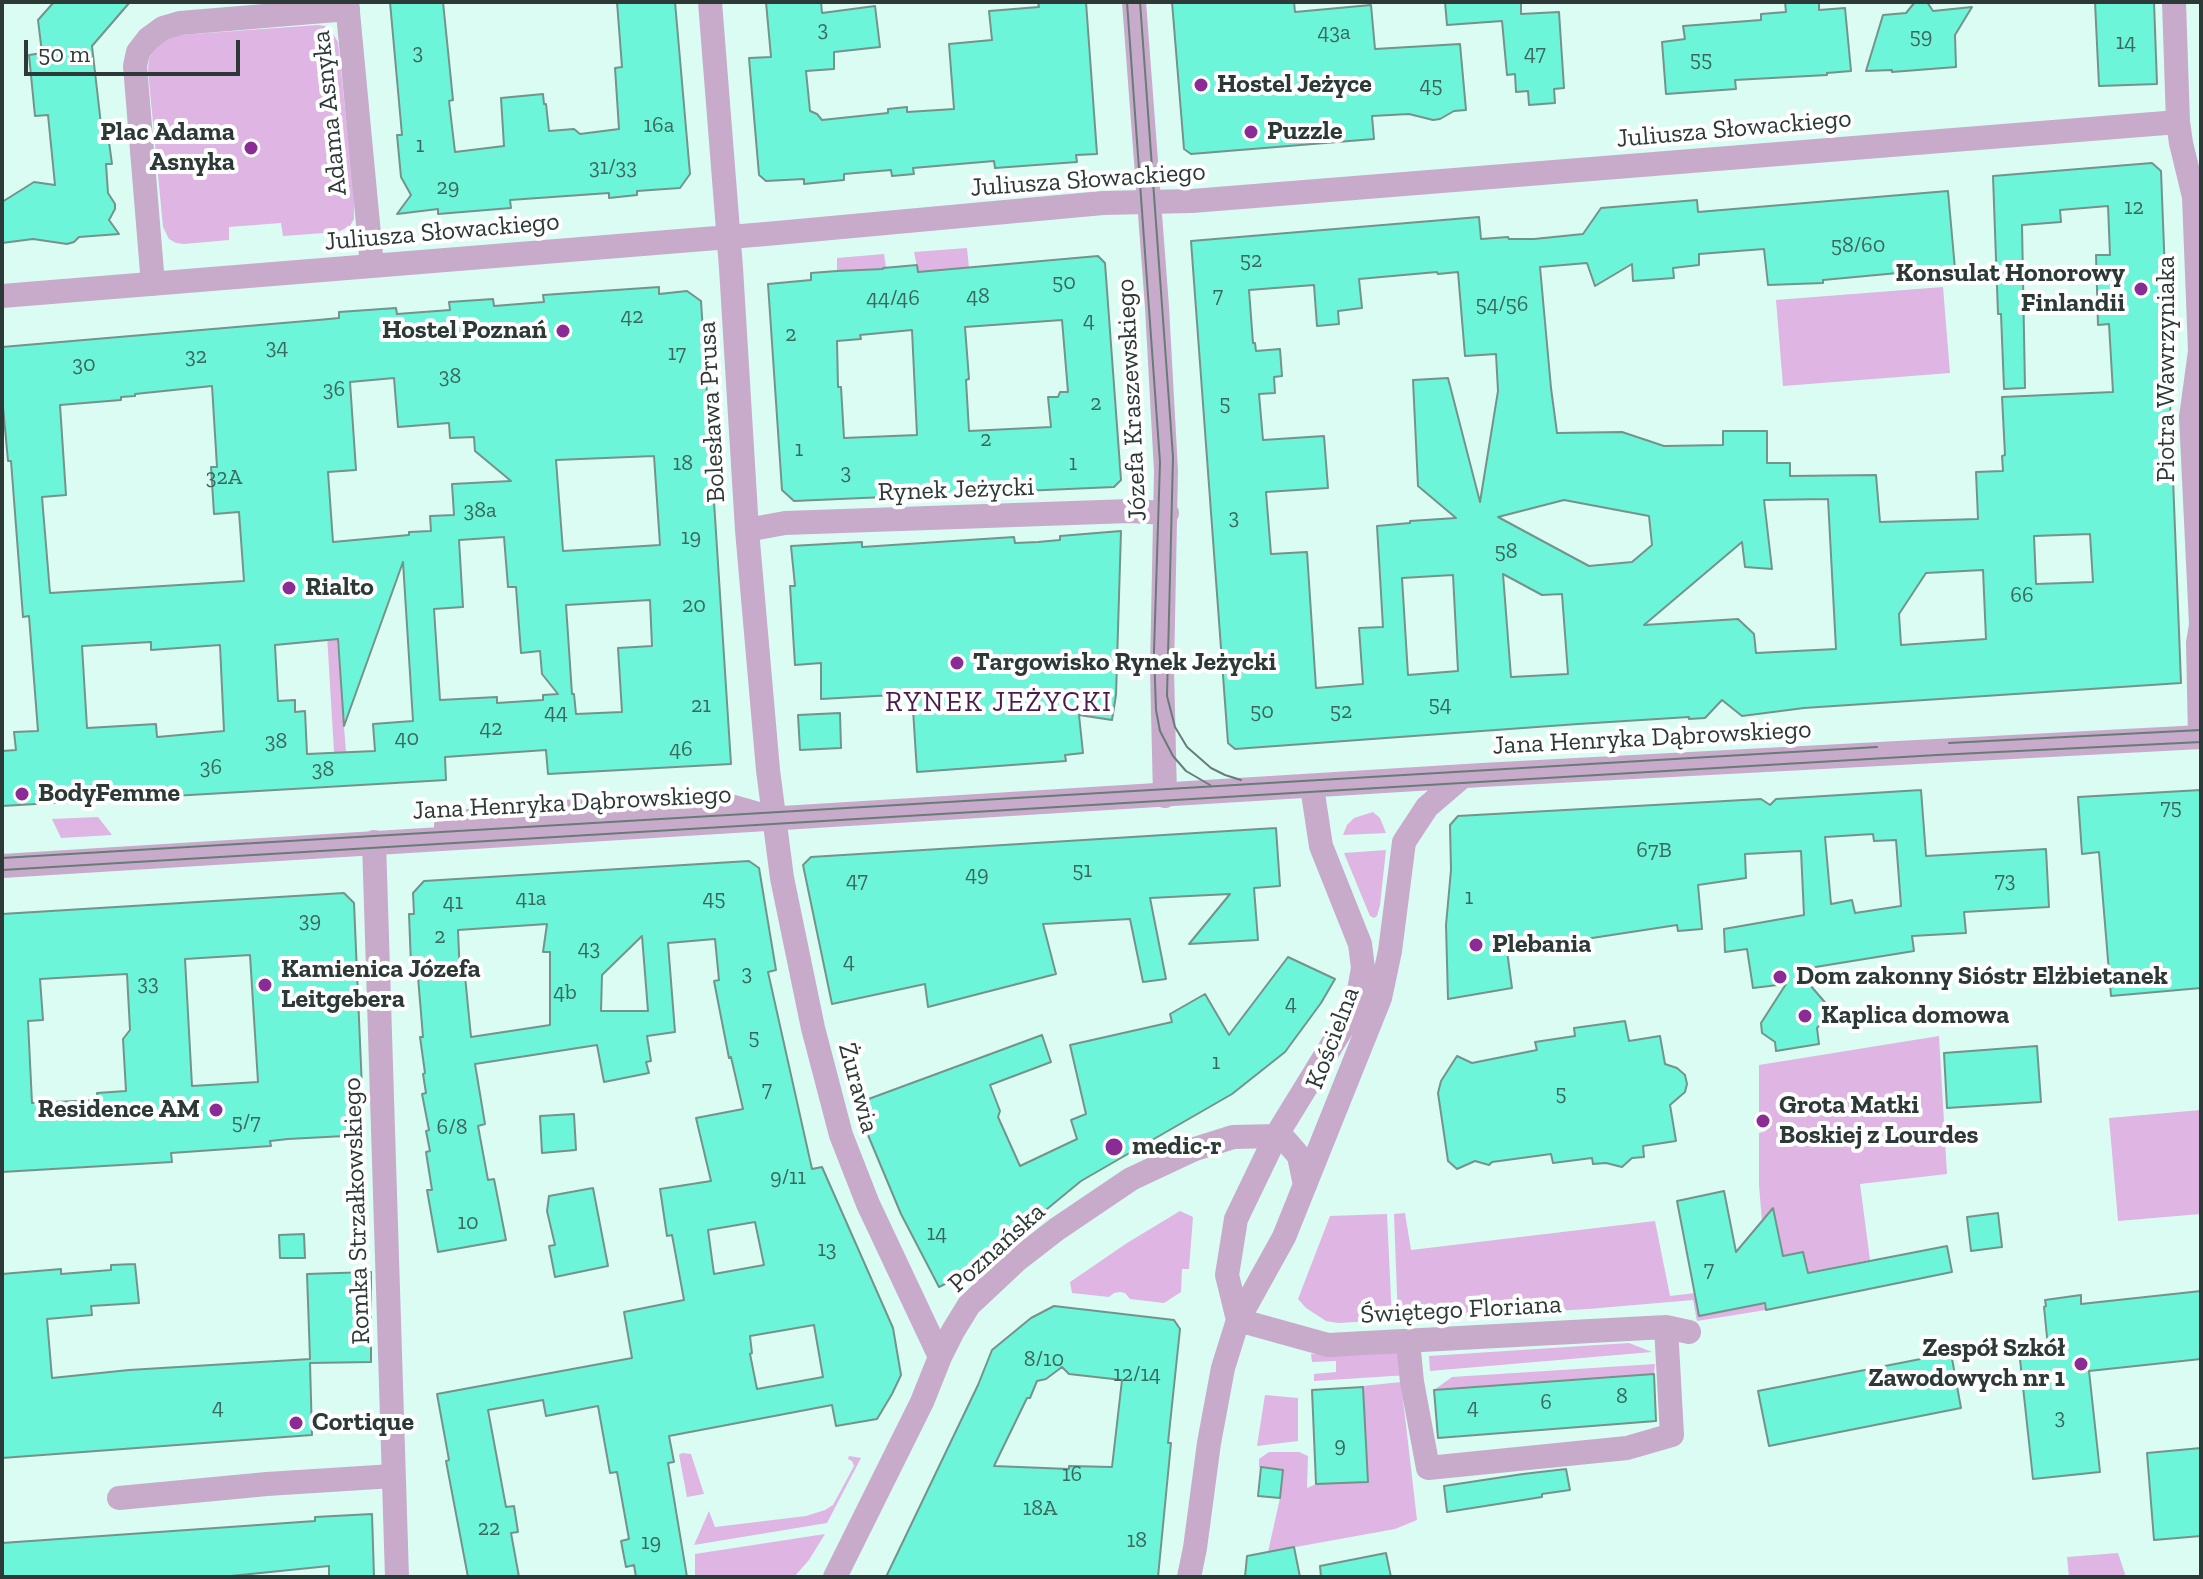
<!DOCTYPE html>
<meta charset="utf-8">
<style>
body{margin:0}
#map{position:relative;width:2203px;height:1579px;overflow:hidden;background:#dbfcf3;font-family:"Zilla Slab",serif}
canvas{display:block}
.frame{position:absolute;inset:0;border:4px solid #2c3936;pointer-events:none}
.scale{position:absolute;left:24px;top:40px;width:216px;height:36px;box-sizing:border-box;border:4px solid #2c3936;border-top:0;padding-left:10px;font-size:24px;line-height:28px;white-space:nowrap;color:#2c3936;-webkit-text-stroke:6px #fff;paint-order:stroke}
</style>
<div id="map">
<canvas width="2203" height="1579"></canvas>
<div class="frame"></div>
<div class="scale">50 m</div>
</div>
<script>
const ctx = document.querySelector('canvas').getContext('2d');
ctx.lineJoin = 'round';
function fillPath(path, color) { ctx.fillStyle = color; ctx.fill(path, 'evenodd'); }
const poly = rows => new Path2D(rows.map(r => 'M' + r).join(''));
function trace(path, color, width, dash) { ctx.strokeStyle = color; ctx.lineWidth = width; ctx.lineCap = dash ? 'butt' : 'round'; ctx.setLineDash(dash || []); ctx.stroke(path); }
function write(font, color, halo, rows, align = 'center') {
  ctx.font = font + ' "Zilla Slab",serif'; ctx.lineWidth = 8; ctx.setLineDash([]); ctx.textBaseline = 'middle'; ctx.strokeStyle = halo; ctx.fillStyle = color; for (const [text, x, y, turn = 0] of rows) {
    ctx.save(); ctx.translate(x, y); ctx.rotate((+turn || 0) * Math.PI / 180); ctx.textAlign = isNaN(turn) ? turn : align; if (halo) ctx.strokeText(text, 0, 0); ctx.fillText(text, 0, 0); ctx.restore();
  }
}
fillPath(poly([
 [318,25,325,26,330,29,338,42,354,194,354,219,350,226,338,232,283,236,281,223,229,227,229,240,184,244,176,243,169,239,163,227,148,71,149,58,156,47,167,39,179,35],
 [967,248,969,268,918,272,914,252],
 [884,254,886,267,883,268,883,275,846,278,845,271,837,271,837,258],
 [1943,287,1950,373,1783,386,1776,300],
 [334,600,346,752,334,752,325,601],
 [1373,812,1380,818,1386,833,1343,835,1347,825,1354,818],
 [98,817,112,835,61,838,52,819],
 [1386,850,1380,905,1377,916,1374,918,1370,916,1344,853],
 [1939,1036,1947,1174,1860,1184,1870,1260,1808,1272,1803,1252,1783,1256,1775,1219,1762,1222,1759,1185,1759,1133,1766,1131,1768,1124,1765,1118,1759,1115,1759,1065],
 [2201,1110,2201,1214,2118,1221,2109,1118],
 [1180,1211,1193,1217,1189,1269,1182,1269,1181,1292,1164,1303,1130,1299,1125,1293,1120,1292,1114,1293,1109,1297,1072,1293,1070,1282,1127,1243],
 [1405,1213,1411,1250,1655,1221,1670,1296,1695,1293,1763,1303,1766,1310,1697,1321,1693,1300,1588,1309,1398,1320,1394,1214],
 [1387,1214,1392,1320,1338,1323,1326,1321,1306,1308,1298,1299,1330,1216],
 [1629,1343,1652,1352,1430,1371,1429,1356],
 [1407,1348,1408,1375,1314,1381,1314,1374,1336,1372,1336,1361,1312,1362,1311,1354],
 [1655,1364,1654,1374,1434,1390,1452,1377],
 [1401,1382,1417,1520,1395,1529,1268,1552,1280,1498,1283,1470,1259,1467,1259,1459,1269,1452,1299,1452,1308,1456,1307,1488,1316,1484,1368,1482,1363,1386],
 [1265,1395,1298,1398,1298,1441,1257,1446],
 [682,1453,691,1454,704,1494,687,1497,679,1455],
 [849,1456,861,1458,827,1523,694,1545,709,1511,715,1527,806,1516,825,1510,833,1505,854,1466,852,1461,848,1459],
 [825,1534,809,1560,794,1577,695,1577,695,1554],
 [2118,1553,2126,1577,2069,1577,2067,1557]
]), '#dfb5e4');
const building = poly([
 [54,2,130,2,92,46,103,142,109,142,112,164,106,164,108,193,115,204,115,209,109,220,119,234,79,237,74,242,67,244,33,239,2,243,2,202,34,182,55,185,48,115,35,116,29,55,42,53,38,20,54,2],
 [390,2,443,2,453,100,449,101,455,152,504,146,501,98,543,94,544,104,546,104,549,131,574,129,580,134,619,129,615,68,622,67,617,2,675,2,690,174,680,188,637,191,637,195,609,198,609,193,510,200,511,208,438,214,438,209,397,214,411,195,401,177,397,135,402,135,390,2],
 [766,2,821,2,822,13,875,6,880,47,834,52,834,69,806,71,810,111,817,114,822,120,888,113,888,109,907,107,907,112,954,109,949,44,992,40,989,11,1039,7,1038,2,1086,2,1097,154,1076,155,1077,162,995,168,994,161,913,168,914,174,892,176,891,170,844,174,844,180,804,184,804,179,766,181,759,175,749,58,771,57,766,2],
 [1172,2,1294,2,1295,12,1371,5,1375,49,1460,44,1466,110,1454,111,1440,119,1433,120,1409,114,1372,116,1374,139,1191,154,1184,149,1172,2],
 [1445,2,1521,2,1521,14,1559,12,1564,88,1554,89,1555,103,1529,105,1528,91,1516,92,1515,74,1507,75,1502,21,1447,25,1445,2],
 [1785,2,1819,2,1819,10,1845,8,1851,71,1827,73,1827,75,1735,80,1736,89,1666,94,1662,42,1685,39,1683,26,1761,20,1761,14,1786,12,1785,2],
 [1915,2,1927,2,1933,11,1972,7,1955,35,1956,67,1892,72,1892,70,1866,71,1883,15,1906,13,1915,2],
 [2095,2,2154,2,2157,84,2099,86,2095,2],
 [2152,163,2161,171,2181,683,1804,708,1742,716,1722,700,1705,718,1689,719,1689,717,1578,724,1235,749,1228,743,1191,241,1479,217,1481,239,1508,237,1509,239,1534,239,1583,234,1601,208,1697,200,1698,212,1948,191,1955,269,1942,270,1942,272,1898,275,1898,273,1823,280,1823,283,1768,285,1764,249,1699,254,1699,265,1673,268,1674,278,1633,281,1632,264,1595,286,1587,263,1540,267,1551,388,1557,433,1622,432,1664,446,1723,445,1723,431,1767,431,1767,463,1790,463,1790,476,1876,475,1880,522,1978,519,1976,472,2003,471,2002,456,2005,455,2002,397,2113,392,2109,324,2098,325,2096,255,2110,255,2108,206,2060,210,2061,222,2022,225,2025,388,2004,389,2001,314,1998,314,1993,176,2152,163],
 [1437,272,1438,274,1458,272,1465,356,1496,354,1498,391,1480,502,1448,378,1413,380,1418,486,1456,518,1410,521,1410,523,1377,526,1383,627,1359,628,1363,684,1316,688,1307,552,1271,554,1266,492,1328,488,1324,436,1263,440,1259,394,1275,393,1274,377,1282,376,1280,349,1256,351,1255,343,1253,343,1249,290,1314,285,1317,326,1339,324,1338,311,1362,308,1359,279,1437,272],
 [1828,499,1836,649,1756,653,1754,634,1738,619,1644,625,1742,542,1745,567,1772,569,1764,500,1828,499],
 [1564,500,1649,516,1652,545,1632,562,1589,566,1498,517,1564,500],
 [2090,534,2093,582,2036,584,2034,536,2090,534],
 [1983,570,1986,639,1901,645,1899,614,1926,573,1983,570],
 [1503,574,1542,595,1562,594,1568,674,1511,677,1503,574],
 [1453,575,1458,671,1408,675,1402,578,1453,575],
 [1098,256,1105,263,1121,480,1114,487,794,501,782,490,768,284,811,280,811,273,837,271,883,269,883,268,917,265,918,272,1098,256],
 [1062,320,1068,392,1060,392,1058,397,1048,397,1051,427,969,431,966,380,969,379,965,327,1062,320],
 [912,330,917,435,844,438,841,387,838,387,837,341,861,339,860,335,912,330],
 [659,287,659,294,687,291,701,301,731,764,548,774,546,750,445,757,446,780,2,806,2,751,16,750,14,732,38,731,29,616,23,617,11,461,8,461,2,396,2,347,318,320,339,318,339,312,396,308,397,314,450,310,449,302,493,299,494,306,544,302,543,295,659,287],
 [394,378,398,427,449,423,450,438,474,437,475,451,511,481,452,484,454,515,430,516,431,531,409,532,409,535,333,542,328,472,356,470,350,382,394,378],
 [212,386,217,467,211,467,214,514,239,512,244,581,50,593,42,497,66,495,60,405,121,400,121,397,135,396,135,394,212,386],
 [654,456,660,545,563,551,556,460,654,456],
 [504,537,508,587,516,587,521,653,540,651,542,674,558,694,543,695,543,700,497,703,497,697,440,700,434,609,463,607,459,540,504,537],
 [403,562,413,721,373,724,375,751,307,754,305,711,295,712,295,700,278,701,275,645,338,639,344,726,403,562],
 [650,600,652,646,618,648,622,712,576,714,574,694,572,694,566,605,650,600],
 [151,642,151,650,220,645,224,731,157,737,156,724,87,728,82,646,151,642],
 [1121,531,1116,695,1112,720,1079,715,1083,753,1065,755,1066,761,917,772,912,694,821,699,821,663,795,665,790,586,795,586,791,546,862,542,862,547,1014,537,1015,543,1038,542,1060,540,1060,536,1121,531],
 [840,713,841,748,800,750,798,715,840,713],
 [1921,790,1926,856,2046,849,2049,907,1964,912,1966,933,1912,936,1914,951,1797,970,1829,1007,1829,1015,1817,1028,1819,1044,1776,1051,1775,1042,1762,1033,1761,1023,1786,984,1753,988,1747,949,1725,952,1724,929,1804,915,1801,851,1745,854,1746,878,1698,885,1702,929,1678,931,1677,925,1507,951,1512,988,1448,999,1446,925,1451,870,1450,825,1458,816,1761,799,1770,805,1776,799,1921,790],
 [1873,834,1874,841,1896,840,1901,906,1855,913,1852,900,1831,904,1825,837,1873,834],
 [2201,790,2201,988,2111,996,2099,852,2082,854,2078,797,2201,790],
 [1276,828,1280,886,1254,888,1258,940,1189,944,1230,894,1150,898,1166,979,1143,982,1130,919,1043,924,1056,974,928,1007,925,984,832,1004,803,865,811,857,1276,828],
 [749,861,759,868,776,970,768,972,812,1169,822,1167,893,1328,901,1375,892,1394,877,1419,836,1426,832,1405,669,1436,674,1462,668,1463,687,1577,636,1577,634,1565,626,1567,621,1541,629,1539,617,1472,610,1473,598,1406,546,1416,543,1400,488,1410,506,1507,514,1506,518,1532,511,1533,519,1577,468,1577,446,1461,449,1460,437,1394,632,1358,624,1312,684,1300,672,1235,667,1236,660,1189,711,1181,696,1118,743,1109,731,1057,729,1058,714,981,719,980,715,939,668,943,675,1032,647,1036,651,1061,646,1062,649,1073,604,1082,597,1045,475,1064,485,1124,478,1126,488,1180,494,1179,506,1240,438,1252,427,1190,432,1190,426,1152,430,1151,426,1131,429,1130,422,1094,426,1093,423,1074,425,1073,420,1037,423,1037,417,965,411,965,409,914,414,914,413,893,424,881,749,861],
 [547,924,543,952,550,952,550,1025,471,1037,465,976,460,976,458,930,547,924],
 [642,936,648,1011,601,1011,602,975,642,936],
 [755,1222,764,1265,714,1274,708,1230,755,1222],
 [814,1325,823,1377,757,1389,750,1354,752,1353,750,1336,814,1325],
 [344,893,354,903,364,1135,288,1139,270,1141,271,1146,171,1153,172,1162,2,1172,2,914,344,893],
 [250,955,258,1082,192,1086,185,959,250,955],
 [127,974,130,1030,123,1039,126,1091,97,1093,98,1100,32,1103,28,1021,43,1020,40,979,127,974],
 [1288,957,1335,979,1321,1003,1285,1052,1232,1094,1081,1181,973,1270,939,1287,901,1214,855,1104,1042,1035,1051,1062,990,1085,1000,1111,998,1117,1020,1166,1077,1139,1071,1120,1086,1114,1070,1045,1172,1022,1170,1014,1205,994,1229,1035,1288,957],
 [1625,1021,1629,1041,1660,1036,1665,1064,1677,1068,1685,1075,1687,1084,1685,1092,1670,1105,1676,1141,1643,1146,1644,1157,1632,1158,1622,1167,1606,1163,1593,1164,1592,1158,1553,1163,1551,1154,1492,1162,1489,1165,1475,1161,1457,1169,1448,1161,1438,1093,1441,1081,1457,1056,1472,1063,1537,1050,1535,1042,1575,1036,1574,1028,1625,1021],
 [2037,1046,2041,1102,1947,1108,1944,1053,2037,1046],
 [574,1114,576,1150,542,1153,540,1116,574,1114],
 [593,1188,608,1266,555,1277,549,1246,555,1245,547,1211,549,1196,593,1188],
 [1724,1191,1736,1252,1773,1208,1783,1256,1803,1252,1808,1273,1947,1246,1952,1272,1766,1310,1765,1303,1699,1316,1677,1201,1724,1191],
 [1998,1213,2002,1247,1971,1251,1967,1217,1998,1213],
 [304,1234,305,1258,280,1258,279,1235,304,1234],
 [135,1264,139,1303,91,1306,92,1315,47,1319,52,1378,129,1370,310,1359,307,1274,371,1272,371,1362,310,1363,312,1435,2,1458,2,1274,61,1269,61,1274,111,1270,111,1265,135,1264],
 [2201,1291,2201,1359,2089,1371,2100,1472,2033,1479,2019,1350,2048,1347,2044,1307,2046,1306,2045,1300,2081,1295,2081,1304,2201,1291],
 [1054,1306,1174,1320,1180,1329,1168,1443,1171,1443,1158,1577,886,1577,978,1385,992,1350,1031,1318,1054,1306],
 [1062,1367,1069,1374,1122,1380,1112,1467,1069,1466,1069,1469,994,1466,1027,1398,1030,1398,1037,1381,1046,1379,1062,1367],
 [1951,1353,1961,1408,1769,1446,1758,1391,1951,1353],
 [1654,1374,1656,1421,1438,1438,1434,1390,1654,1374],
 [1363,1387,1368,1482,1316,1484,1312,1390,1363,1387],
 [2201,1448,2201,1536,2154,1540,2147,1453,2201,1448],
 [1261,1467,1283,1470,1280,1498,1258,1496,1261,1467],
 [1566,1469,1570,1490,1542,1494,1542,1497,1447,1512,1444,1486,1523,1474,1566,1469],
 [372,1514,374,1577,329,1577,329,1566,221,1577,2,1577,2,1543,315,1521,315,1517,372,1514],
 [1294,1547,1300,1577,1245,1577,1247,1556,1294,1547],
 [1386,1553,1391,1577,1321,1577,1320,1566,1386,1553]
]);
fillPath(building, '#6df5d9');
trace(building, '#74938b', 2);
trace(poly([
 [347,2,372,266],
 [710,2,731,268,747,530,768,770,782,878,813,1028,841,1135,868,1204,940,1357],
 [1134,2,1157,307,1166,471,1162,669,1165,796],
 [2174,2,2178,122,2181,143,2194,197,2200,351,2191,417,2201,625,2198,643,2200,737],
 [153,284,135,66,138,52,148,39,163,28,180,23,348,9],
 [2,296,766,234,1103,203,1192,201,2178,122],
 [747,530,785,523,1130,511,1167,513],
 [446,826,492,816,720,803,755,813],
 [374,842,397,1577],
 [2,866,1482,775,2201,737],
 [1238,1320,1227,1275,1236,1219,1276,1136,1346,1022,1358,996,1363,968,1360,944,1321,846,1312,787],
 [1238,1320,1328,1345,1666,1327,1689,1332],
 [1408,1341,1412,1382,1428,1468,1627,1448,1672,1435,1666,1327],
 [119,1498,267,1484,393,1476],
 [835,1577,922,1402,940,1357,953,1331,969,1305,1017,1260,1057,1229,1131,1179,1195,1149,1233,1137,1276,1136,1286,1141,1299,1156,1305,1185],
 [1189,1577,1195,1548,1209,1443,1223,1368,1238,1320,1284,1237,1380,998,1390,951,1404,842,1427,807,1462,777]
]), '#c8aacb', 24);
trace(poly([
 [1127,2,1160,462,1154,652,1156,710,1160,731,1173,756,1186,771,1210,785],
 [1140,2,1173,457,1167,696,1175,727,1187,747,1211,768,1225,775,1241,780],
 [1949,743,2201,730],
 [2,858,1877,747],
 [2,870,1326,791,1937,755,2201,742]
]), '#687c77', 2);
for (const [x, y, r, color] of [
 [1201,85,8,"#8b2c96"],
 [1251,132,8,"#8b2c96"],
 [251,148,8,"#8b2c96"],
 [2141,289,8,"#8b2c96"],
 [563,331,8,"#8b2c96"],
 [289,588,8,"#8b2c96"],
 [957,663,8,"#8b2c96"],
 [22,794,8,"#8b2c96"],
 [1476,945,8,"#8b2c96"],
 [1780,977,8,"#8b2c96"],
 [265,985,8,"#8b2c96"],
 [1805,1016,8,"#8b2c96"],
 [216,1110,8,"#8b2c96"],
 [1763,1121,8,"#8b2c96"],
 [1114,1147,10,"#8b2c96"],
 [2081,1364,8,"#8b2c96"],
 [296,1423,8,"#8b2c96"]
]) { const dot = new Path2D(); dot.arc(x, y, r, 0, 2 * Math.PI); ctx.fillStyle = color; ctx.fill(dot); trace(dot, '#fff', 3); }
write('22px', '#3c685f', null, [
 ["3",823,30],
 ["43a",1334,33],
 ["59",1921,37],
 ["14",2126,43],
 ["3",418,53],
 ["47",1535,54],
 ["55",1701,60],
 ["45",1431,86],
 ["16a",659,126],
 ["1",420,146],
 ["31/33",613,168],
 ["29",448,188],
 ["12",2134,208],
 ["58/60",1858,246],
 ["52",1251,261],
 ["50",1064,283],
 ["7",1218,296],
 ["48",978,297],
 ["44/46",893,299],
 ["54/56",1502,305],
 ["42",632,317],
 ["4",1089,321],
 ["2",791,335],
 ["34",277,348],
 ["17",677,354],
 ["32",196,357],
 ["30",84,365],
 ["38",450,377],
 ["36",334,390],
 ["2",1096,404],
 ["5",1225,404],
 ["2",986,440],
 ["1",799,450],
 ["18",683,464],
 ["1",1073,464],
 ["3",846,473],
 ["32A",224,478],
 ["38a",480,511],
 ["3",1234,518],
 ["19",691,538],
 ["58",1506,552],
 ["66",2022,596],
 ["20",694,606],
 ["54",1440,705],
 ["21",701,706],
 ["50",1262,712],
 ["52",1341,712],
 ["44",556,713],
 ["42",491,729],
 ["40",407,739],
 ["38",276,742],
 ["46",681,750],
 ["36",211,768],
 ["38",323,770],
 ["75",2171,808],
 ["67B",1654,851],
 ["51",1082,871],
 ["49",977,875],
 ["47",857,881],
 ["73",2005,881],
 ["1",1469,898],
 ["41a",531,899],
 ["45",714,899],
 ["41",453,903],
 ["39",310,921],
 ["2",440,937],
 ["43",589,949],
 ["4",849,962],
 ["3",747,974],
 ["33",148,984],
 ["4b",565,993],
 ["4",1291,1004],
 ["5",754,1038],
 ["1",1216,1063],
 ["7",767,1090],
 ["5",1561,1094],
 ["5/7",246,1123],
 ["6/8",452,1128],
 ["9/11",788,1178],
 ["10",468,1223],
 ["14",937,1234],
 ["13",827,1250],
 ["7",1709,1270],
 ["8/10",1044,1360],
 ["12/14",1137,1375],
 ["8",1622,1397],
 ["6",1546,1403],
 ["4",218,1408],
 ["4",1473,1408],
 ["3",2060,1418],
 ["9",1340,1446],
 ["16",1072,1475],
 ["18A",1040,1509],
 ["22",489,1529],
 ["18",1137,1541],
 ["19",651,1543]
]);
write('bold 26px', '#2c3936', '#fff', [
 ["Hostel Jeżyce",1217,85],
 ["Puzzle",1267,132],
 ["Plac Adama",235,133,"right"],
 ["Asnyka",235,163,"right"],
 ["Konsulat Honorowy",2125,274,"right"],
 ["Finlandii",2125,304,"right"],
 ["Hostel Poznań",547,331,"right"],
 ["Rialto",305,588],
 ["Targowisko Rynek Jeżycki",973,663],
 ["BodyFemme",38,794],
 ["Plebania",1492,945],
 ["Kamienica Józefa",281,970],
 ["Leitgebera",281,1000],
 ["Dom zakonny Sióstr Elżbietanek",1796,977],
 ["Kaplica domowa",1821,1016],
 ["Grota Matki",1779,1106],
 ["Boskiej z Lourdes",1779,1136],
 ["Residence AM",200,1110,"right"],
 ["medic-r",1132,1147],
 ["Zespół Szkół",2065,1349,"right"],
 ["Zawodowych nr 1",2065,1379,"right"],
 ["Cortique",312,1423]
], 'left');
write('26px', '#2c3936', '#fff', [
 ["Adama Asnyka",330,113,-96],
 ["Juliusza Słowackiego",1734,129,-5],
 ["Juliusza Słowackiego",1088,180,-4],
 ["Juliusza Słowackiego",442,232,-5],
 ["Piotra Wawrzyniaka",2167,369,-90],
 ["Józefa Kraszewskiego",1132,400,-93],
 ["Bolesława Prusa",712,412,-93],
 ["Rynek Jeżycki",956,490,-2],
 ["Jana Henryka Dąbrowskiego",1652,738,-3],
 ["Jana Henryka Dąbrowskiego",572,803,-3],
 ["Kościelna",1333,1038,-69],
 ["Żurawia",858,1088,75],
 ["Romka Strzałkowskiego",357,1211,-92],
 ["Poznańska",997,1248,-42],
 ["Świętego Floriana",1461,1310,-3]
]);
ctx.letterSpacing = '2px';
write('28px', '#491c4e', '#fff', [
 ["RYNEK JEŻYCKI",999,703]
]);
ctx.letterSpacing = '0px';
</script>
